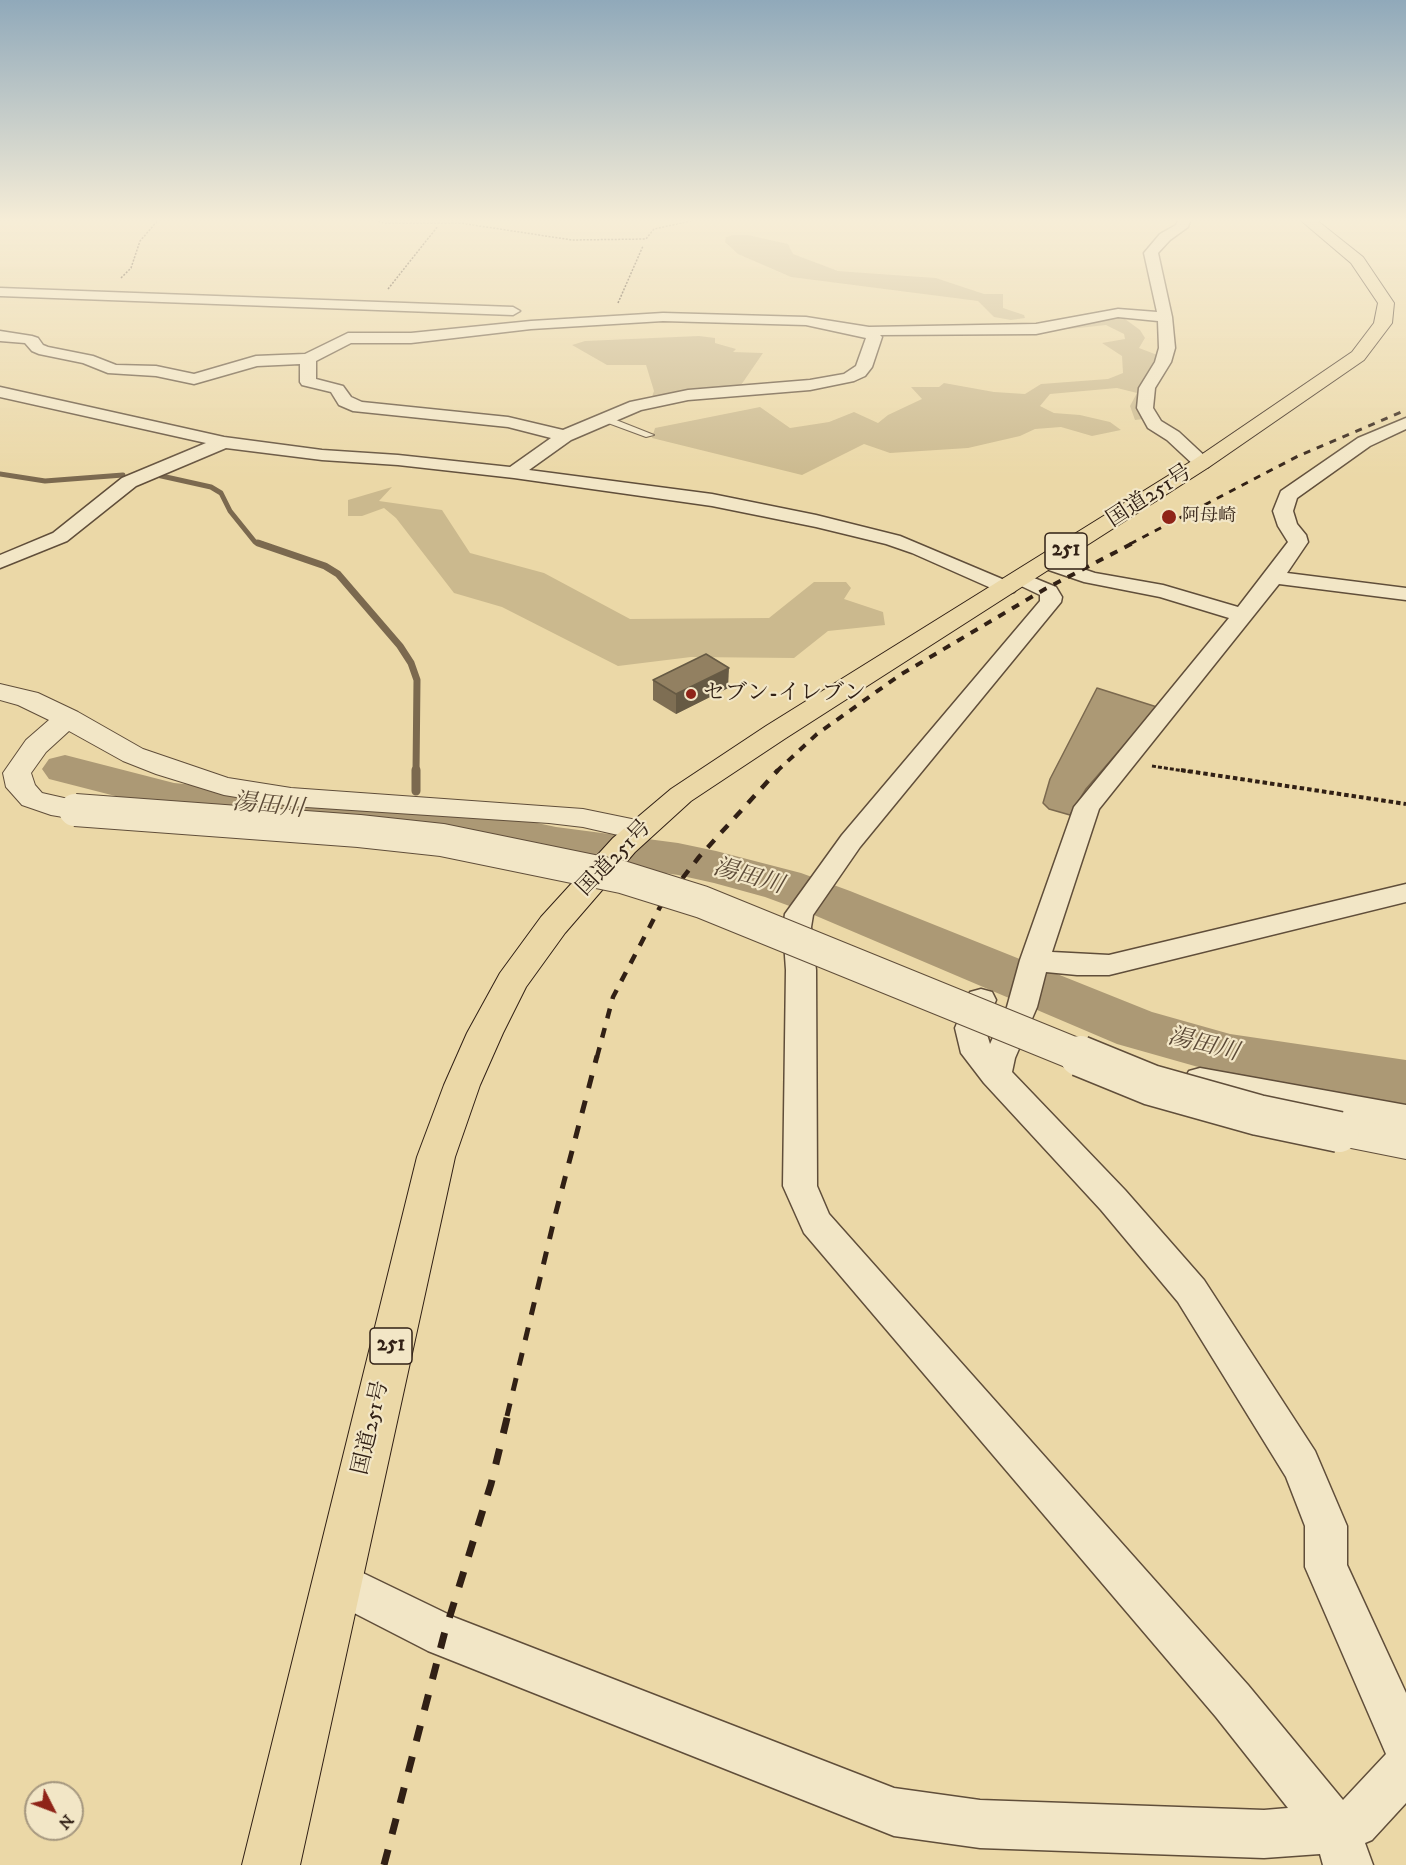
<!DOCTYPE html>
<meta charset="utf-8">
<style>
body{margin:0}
#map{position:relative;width:1406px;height:1865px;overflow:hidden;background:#ebd8a7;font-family:"IM FELL DW Pica",serif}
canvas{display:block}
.north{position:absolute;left:24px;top:1781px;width:60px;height:60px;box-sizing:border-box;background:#f2e6c6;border:2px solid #a5977f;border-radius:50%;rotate:132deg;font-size:16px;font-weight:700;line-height:24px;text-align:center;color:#312015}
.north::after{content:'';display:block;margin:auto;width:21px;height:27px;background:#8f2418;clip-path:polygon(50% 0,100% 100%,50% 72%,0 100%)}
</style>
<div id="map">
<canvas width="1406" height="1865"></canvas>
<div class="north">N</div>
</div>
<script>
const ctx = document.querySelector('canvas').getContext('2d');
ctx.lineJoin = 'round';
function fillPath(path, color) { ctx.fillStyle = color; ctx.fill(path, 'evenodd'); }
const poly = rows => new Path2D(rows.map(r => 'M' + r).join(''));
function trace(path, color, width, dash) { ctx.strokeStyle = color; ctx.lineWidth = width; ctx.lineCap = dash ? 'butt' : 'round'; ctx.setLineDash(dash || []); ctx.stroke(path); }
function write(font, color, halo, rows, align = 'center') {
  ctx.font = font + ' "IM FELL DW Pica","Noto Serif JP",serif'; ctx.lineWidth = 4.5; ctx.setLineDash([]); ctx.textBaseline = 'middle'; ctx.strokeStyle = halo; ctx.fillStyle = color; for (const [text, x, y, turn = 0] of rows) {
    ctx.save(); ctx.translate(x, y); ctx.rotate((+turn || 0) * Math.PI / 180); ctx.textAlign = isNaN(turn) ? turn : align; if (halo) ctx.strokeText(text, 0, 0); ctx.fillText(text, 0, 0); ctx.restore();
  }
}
fillPath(poly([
 [733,235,748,235,788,244,793,254,838,271,936,278,984,294,1003,294,1003,308,1024,315,1025,318,1011,320,994,317,978,301,791,277,738,254,725,242,726,237],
 [1111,317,1125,319,1140,330,1145,338,1139,348,1160,356,1143,419,1135,420,1130,406,1137,393,1117,388,1050,394,1040,406,1054,413,1080,415,1110,422,1121,430,1092,436,1061,427,1035,429,1020,436,968,448,890,453,864,444,802,475,652,438,655,428,760,407,790,428,829,422,854,412,878,423,888,415,922,399,911,387,939,387,944,383,994,392,1025,394,1041,384,1108,379,1123,373,1122,356,1102,343,1125,339,1124,334,1106,325,1069,329,1048,329],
 [699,336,715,338,715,343,736,349,733,352,763,353,739,388,651,400,654,391,646,365,607,365,572,345,585,341],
 [392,487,379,501,442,510,470,553,544,573,630,619,769,618,814,582,846,582,851,588,844,599,883,612,885,625,828,631,794,658,691,657,618,666,502,607,454,593,396,518,384,508,362,516,348,516,348,500]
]), '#cbb98e');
const water = poly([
 [1097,688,1157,707,1086,789,1070,815,1049,809,1043,803,1050,779,1097,688]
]);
fillPath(water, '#ac9975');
trace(water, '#7b694f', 1.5);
trace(poly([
 [0,474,45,481,123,475],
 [157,475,211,487,221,493,230,511,255,542,262,544]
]), '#7b694f', 5);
trace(poly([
 [258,543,325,566,338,574,400,646,411,663,417,680,416,772]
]), '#7b694f', 7);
trace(poly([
 [416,791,416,770],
 [417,815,417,822]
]), '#7b694f', 9);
fillPath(poly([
 [65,755,174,783,504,816,556,827,678,843,716,851,801,873,850,891,1152,1012,1230,1034,1406,1060,1406,1104,1230,1076,1117,1044,814,915,765,897,714,883,678,875,556,857,504,846,174,811,49,779,42,769,49,759,65,755]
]), '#ac9975');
const service = poly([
 [600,416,606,416,654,435,646,437,600,420,600,416]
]);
const minor = poly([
 [1179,218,1191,218,1188,227,1170,240,1158,253,1172,317,1175,348,1171,362,1155,388,1153,408,1161,421,1179,432,1208,459,1211,463,1208,467,1196,467,1167,440,1148,428,1137,408,1139,388,1155,362,1159,348,1158,321,1118,317,1036,334,880,335,882,337,872,367,865,376,854,381,810,390,688,400,641,410,571,440,529,470,712,494,816,515,900,536,1014,584,1017,588,1014,592,1007,594,1000,592,912,553,886,544,816,527,712,506,514,478,398,465,322,460,226,448,136,486,67,541,0,568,0,555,53,533,122,478,206,443,0,397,0,387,224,437,322,450,398,455,510,467,551,438,508,427,353,411,339,405,331,392,302,385,300,382,300,364,257,366,194,384,156,376,108,373,83,363,39,354,32,351,25,343,0,341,0,331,32,336,38,338,43,345,48,347,93,356,116,365,156,366,194,374,256,356,305,354,348,333,411,333,531,321,663,313,806,317,869,327,1036,324,1118,309,1157,312,1144,253,1160,234,1176,225,1179,218],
 [663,321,806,325,866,338,856,366,844,374,810,380,688,390,630,402,563,430,508,417,362,402,351,397,343,386,316,379,316,361,351,343,411,343,531,329,663,321],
 [0,288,513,307,520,311,513,315,0,296,0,288],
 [1406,418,1406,429,1370,446,1297,498,1293,511,1297,524,1306,535,1308,542,1287,573,1406,588,1406,600,1279,584,1099,809,1052,952,1109,955,1406,884,1406,902,1109,975,1077,975,1046,972,1037,1007,1015,1058,1012,1072,1125,1190,1204,1280,1315,1451,1347,1526,1347,1565,1406,1693,1406,1803,1372,1840,1365,1843,1373,1865,1323,1865,1320,1854,1264,1858,980,1848,894,1836,428,1651,321,1596,315,1581,321,1566,336,1560,456,1618,894,1788,980,1800,1264,1810,1288,1808,1216,1717,804,1233,783,1186,786,970,783,927,785,914,842,835,1040,601,1040,595,1015,583,1012,579,1015,575,1022,573,1056,587,1062,597,1061,602,860,847,813,915,811,927,816,970,817,1186,829,1214,1248,1685,1343,1800,1386,1754,1305,1567,1305,1526,1286,1477,1178,1302,1101,1210,984,1083,961,1053,955,1028,970,992,981,989,992,992,996,1000,985,1028,990,1044,1007,1007,1020,960,1074,807,1229,618,1160,597,1084,582,1040,567,1037,563,1040,559,1047,557,1095,573,1163,585,1238,607,1288,542,1278,526,1273,511,1281,491,1358,438,1406,418],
 [1200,1068,1406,1105,1406,1131,1189,1089,1184,1080,1189,1071,1200,1068]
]);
const tertiary = poly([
 [0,684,38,693,78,712,143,749,228,778,291,788,583,809,651,823,655,830,651,837,640,840,583,827,549,823,291,806,224,795,156,774,123,761,69,731,46,752,31,773,35,785,42,793,86,803,90,810,86,817,75,819,51,815,22,805,6,787,3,773,26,740,49,720,18,705,0,700,0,684],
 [1339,1117,1406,1129,1406,1159,1326,1143,1320,1132,1326,1121,1339,1117]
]);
const trunk = poly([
 [1298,218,1314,218,1363,257,1394,303,1392,323,1364,360,1209,467,786,738,691,801,635,852,565,933,526,987,503,1033,480,1085,455,1157,300,1865,242,1865,417,1157,444,1085,467,1033,500,973,541,917,613,838,671,789,766,726,1195,459,1352,352,1374,323,1378,303,1351,263,1298,218]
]);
trace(service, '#604e3a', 2);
trace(minor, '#604e3a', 3);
trace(tertiary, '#604e3a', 2);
trace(trunk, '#312015', 2);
trace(poly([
 [379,218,378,221,384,223,460,223,572,240,646,239,654,229,704,218],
 [824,218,995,218],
 [121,278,131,268,140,241,160,218],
 [388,289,438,226],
 [618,303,643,246]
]), '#312015', 1.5, [2, 1.5]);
trace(poly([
 [1152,766,1191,772]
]), '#312015', 3, [4, 2]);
trace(poly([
 [1181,770,1406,804]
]), '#312015', 4, [4.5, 3]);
fillPath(service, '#f2e6c6');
fillPath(minor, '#f2e6c6');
fillPath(tertiary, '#f2e6c6');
fillPath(trunk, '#ebd8a7');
trace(poly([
 [1130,544,1298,456,1406,410]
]), '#312015', 3, [7, 7]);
trace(poly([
 [776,772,817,734,900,675,1045,589,1133,543]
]), '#312015', 4, [8, 8]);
trace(poly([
 [597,1057,613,997,660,907,699,857,778,770]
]), '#312015', 4.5, [10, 10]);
trace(poly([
 [507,1416,556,1212,597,1056]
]), '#312015', 5, [13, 13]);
trace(poly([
 [384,1865,444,1635,491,1484,508,1414]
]), '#312015', 7, [16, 16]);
const tertiaryBridgeFar1 = poly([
 [75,810,359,831,442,840,622,877,702,902,1083,1057]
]);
const tertiaryBridge = poly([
 [1080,1056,1151,1085,1258,1115,1339,1132]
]);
trace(tertiaryBridgeFar1, '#604e3a', 34, []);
trace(tertiaryBridge, '#604e3a', 43, []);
trace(tertiaryBridgeFar1, '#f2e6c6', 32);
trace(tertiaryBridge, '#f2e6c6', 40);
fillPath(poly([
 [653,680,728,688,676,714,653,700]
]), '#7e6e53');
fillPath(poly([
 [729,668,728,688,676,714,676,694]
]), '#665a44');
const building = poly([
 [706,654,729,668,676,694,653,680,706,654]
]);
fillPath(building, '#928061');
trace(building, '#665a44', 1.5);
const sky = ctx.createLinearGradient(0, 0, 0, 479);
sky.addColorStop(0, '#90a9ba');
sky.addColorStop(0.46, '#f6edd7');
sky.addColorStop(1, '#f6edd700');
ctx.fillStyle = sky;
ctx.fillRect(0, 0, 1406, 479);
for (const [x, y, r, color] of [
 [1169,517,8,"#8f2418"],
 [691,694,6,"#8f2418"]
]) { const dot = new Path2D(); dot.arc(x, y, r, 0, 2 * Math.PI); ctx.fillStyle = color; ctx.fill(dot); trace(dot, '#f2e6c6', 2); }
write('18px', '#312015', '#f2e6c6', [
 ["阿母崎",1182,517]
], 'left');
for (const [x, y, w] of [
 [1066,551,42],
 [391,1346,42]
]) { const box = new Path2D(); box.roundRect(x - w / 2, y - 18, w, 36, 4.5); ctx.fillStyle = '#f2e6c6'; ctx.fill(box); trace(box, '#312015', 1.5); }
write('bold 21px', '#312015', null, [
 ["251",1066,551],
 ["251",391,1346]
]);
write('22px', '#312015', '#f2e6c6', [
 ["国道251号",1150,497,-33],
 ["国道251号",615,859,-46],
 ["国道251号",372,1428,-77]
]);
write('22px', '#312015', '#f2e6c6', [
 ["セブン-イレブン",703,694]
], 'left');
write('italic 24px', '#5c4a37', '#f2e6c6', [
 ["湯田川",268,807,6],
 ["湯田川",748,878,16],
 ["湯田川",1203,1046,14]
]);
</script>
